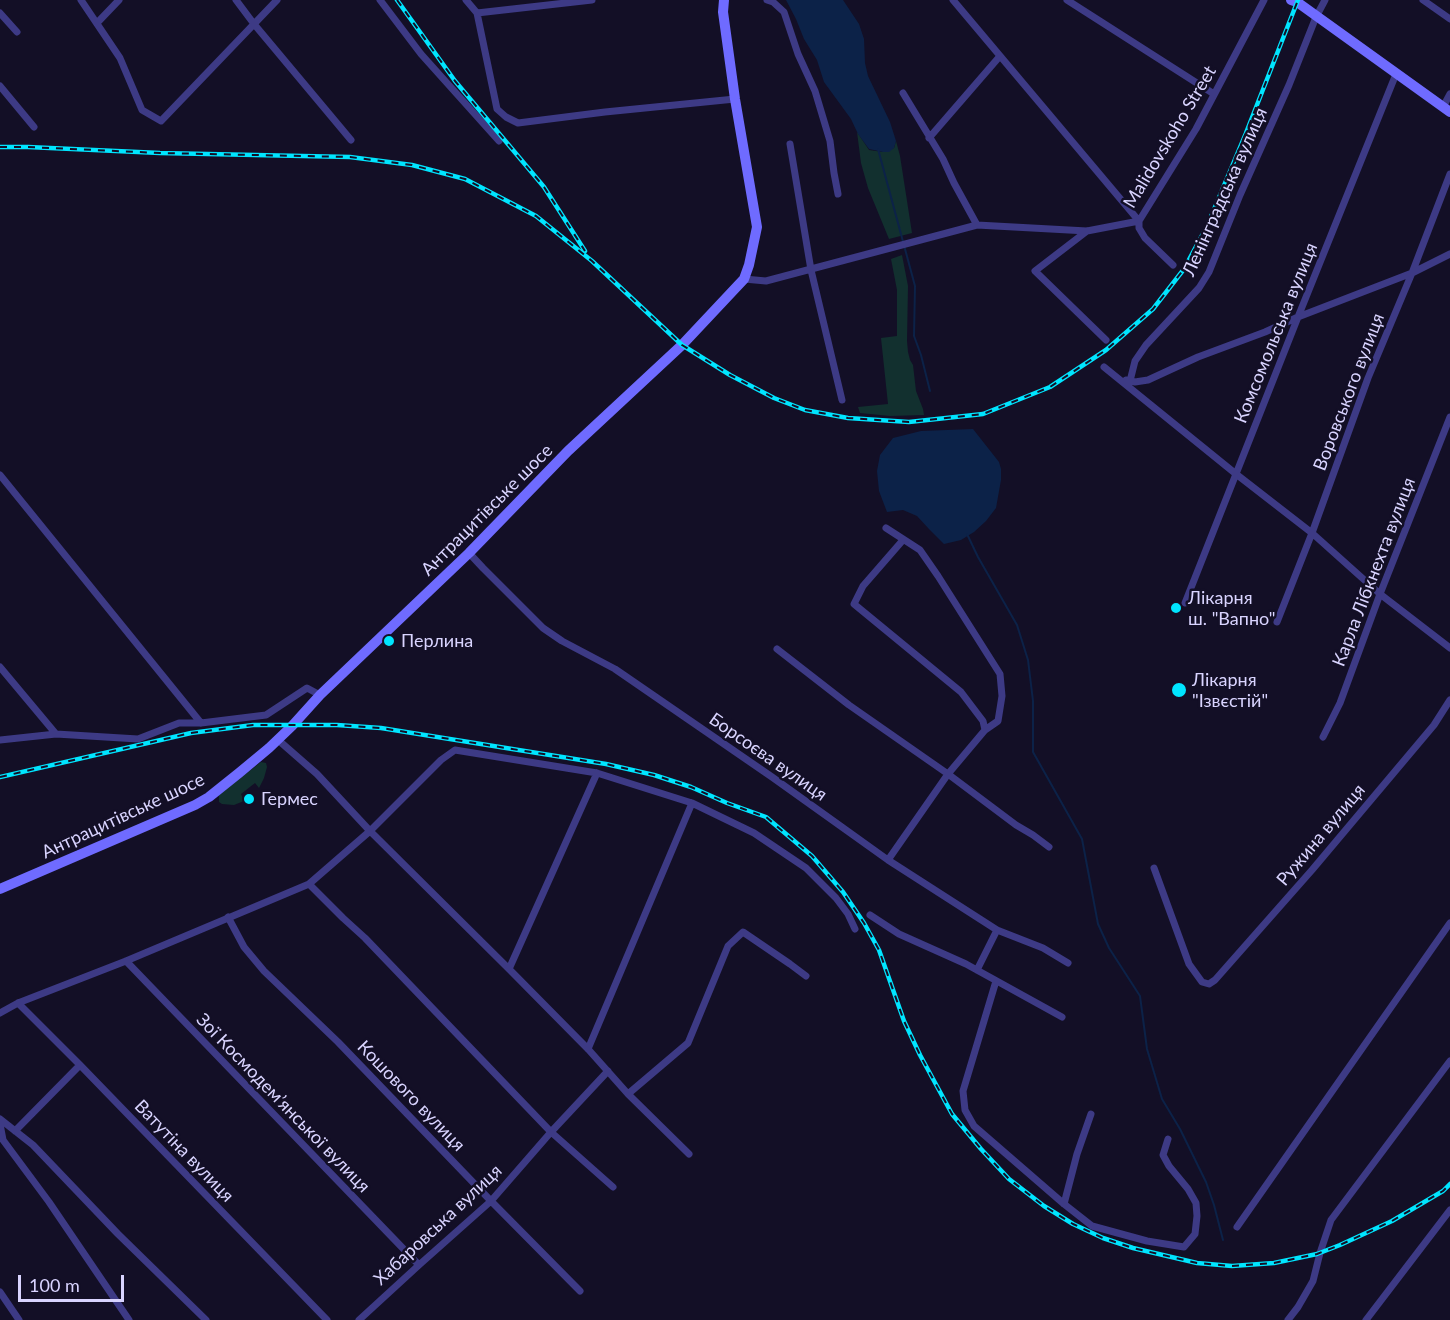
<!DOCTYPE html>
<meta charset="utf-8">
<style>
body{margin:0}
#map{position:relative;width:1450px;height:1320px;overflow:hidden;background:#130f26;font-family:Lato,sans-serif}
canvas{display:block}
.scale{position:absolute;left:18px;top:1275px;width:106px;height:27px;box-sizing:border-box;border:3px solid #d9d4ff;border-top:0;padding-left:8px;font-size:18px;line-height:21px;white-space:nowrap;color:#d9d4ff;-webkit-text-stroke:4px #130f26;paint-order:stroke}
</style>
<div id="map">
<canvas width="1450" height="1320"></canvas>
<div class="scale">100 m</div>
</div>
<script>
const ctx = document.querySelector('canvas').getContext('2d');
ctx.lineJoin = 'round';
function fillPath(path, color) { ctx.fillStyle = color; ctx.fill(path, 'evenodd'); }
const poly = rows => new Path2D(rows.map(r => 'M' + r).join(''));
function trace(path, color, width, dash) { ctx.strokeStyle = color; ctx.lineWidth = width; ctx.lineCap = dash ? 'butt' : 'round'; ctx.setLineDash(dash || []); ctx.stroke(path); }
function write(font, color, halo, rows, align = 'center') {
  ctx.font = font + ' Lato,sans-serif'; ctx.lineWidth = 5; ctx.setLineDash([]); ctx.textBaseline = 'middle'; ctx.strokeStyle = halo; ctx.fillStyle = color; for (const [text, x, y, turn = 0] of rows) {
    ctx.save(); ctx.translate(x, y); ctx.rotate((+turn || 0) * Math.PI / 180); ctx.textAlign = isNaN(turn) ? turn : align; if (halo) ctx.strokeText(text, 0, 0); ctx.fillText(text, 0, 0); ctx.restore();
  }
}
fillPath(poly([
 [857,132,869,150,883,152,894,148,896,141,900,156,912,233,889,239,868,188,861,163],
 [902,255,908,286,907,341,908,352,910,360,913,365,916,391,923,409,924,415,890,416,860,413,858,407,888,404,881,338,897,336,897,290,891,259],
 [261,762,266,763,267,767,264,778,259,788,255,783,241,794,244,801,234,805,222,804,219,802,219,795]
]), '#12302f');
fillPath(poly([
 [786,0,843,0,859,24,864,39,865,63,868,76,890,122,896,141,894,148,889,152,883,152,869,149,858,134,851,119,824,82,817,60,804,39,796,19],
 [973,429,999,462,1001,469,1001,480,996,508,986,521,974,532,961,540,944,544,929,529,917,516,903,510,887,512,879,491,877,471,880,455,893,438,921,431]
]), '#0c2248');
trace(poly([
 [878,149,915,286,914,336,921,355,930,391],
 [967,534,978,557,1017,625,1028,660,1033,701,1033,752,1082,839,1098,924,1109,948,1140,996,1147,1049,1162,1099,1180,1129,1206,1182,1214,1205,1223,1240]
]), '#0c2248', 2);
trace(poly([
 [81,0,120,58,142,110,161,121,277,0],
 [236,0,254,24,351,140],
 [380,0,421,54,499,141],
 [466,0,477,13,497,109,506,117,518,123,605,112,735,99],
 [767,0,773,2,784,12,798,54,815,91,830,141,834,173,838,194],
 [953,0,1139,221,1139,228,1145,238,1173,265],
 [1067,0,1214,94],
 [1423,0,1450,19],
 [0,13,17,32],
 [477,13,592,0],
 [97,23,119,0],
 [0,86,34,127],
 [903,93,943,159,954,183,977,225],
 [1443,107,1450,94],
 [929,138,1000,56],
 [790,144,811,270,842,400],
 [1087,231,1035,271,1106,340],
 [744,279,766,281,977,225,1087,231,1139,221,1196,129,1264,0],
 [1104,367,1236,474,1312,533,1380,594,1450,648],
 [1126,380,1135,382,1148,380,1198,357,1265,332,1298,317,1412,273,1450,254],
 [1130,381,1135,361,1146,345,1199,288,1209,272,1240,195,1289,85,1316,17,1325,0],
 [0,475,201,723],
 [886,528,920,550,938,576,1000,674,1002,696,998,721,985,730],
 [469,553,483,568,543,628,562,641,615,669,772,777,888,860,997,930,1043,948,1068,963],
 [1185,603,1298,317,1396,74],
 [1277,622,1312,533,1368,378,1412,273,1450,174],
 [777,649,849,705,948,774,1016,825,1033,835,1049,847],
 [0,667,56,734],
 [1323,737,1340,703,1380,594,1450,417],
 [277,739,317,774,370,831,509,969,588,1049,628,1094,689,1154],
 [0,740,56,734,138,739,179,723,201,723,266,715,307,688,320,695],
 [888,860,948,774,985,730,983,721,961,692,854,604,863,586,903,540],
 [1154,868,1189,964,1202,982,1209,984,1215,980,1312,870,1434,725,1450,700],
 [309,884,343,918,365,938,551,1132,613,1187],
 [870,915,899,934,966,964,1062,1017],
 [228,917,244,947,264,971,338,1042,491,1201,580,1291],
 [126,961,419,1265],
 [509,969,597,773],
 [977,970,997,930],
 [996,981,963,1091,965,1110,974,1126,1064,1204,1092,1226,1147,1241,1184,1247,1195,1234,1197,1216,1196,1203,1188,1189,1169,1166,1163,1155,1168,1139],
 [18,1003,80,1065,327,1320],
 [0,1013,18,1003,126,961,309,884,370,831,441,760,455,750,597,773,692,803,754,833,806,868,836,898,848,914,855,929],
 [588,1049,692,803],
 [628,1094,688,1043,728,946,743,932,790,964,806,976],
 [0,1119,33,1145,118,1234,206,1320],
 [0,1124,3,1140,49,1202,129,1320],
 [15,1131,80,1065],
 [1064,1204,1077,1154,1091,1114],
 [1237,1227,1450,923],
 [0,1292,19,1320],
 [359,1320,419,1265,491,1201,551,1132,608,1071],
 [1288,1320,1298,1307,1313,1281,1320,1253,1331,1220,1450,1061],
 [1366,1320,1450,1210]
]), '#3d3a85', 7);
trace(poly([
 [1291,0,1297,2,1450,112],
 [0,889,195,805,209,797,239,773,269,748,292,726,320,695,469,553,568,451,682,345,744,279,749,265,757,227,735,99,723,12,724,0]
]), '#6f6bff', 10);
const rail = poly([
 [397,0,455,81,544,187,585,251],
 [0,147,28,147,160,153,350,157,412,165,465,179,536,216,592,261,682,345,730,375,774,398,805,410,848,418,909,422,983,414,1050,387,1106,350,1153,309,1184,269,1207,226,1246,133,1298,0],
 [0,777,191,733,253,725,337,725,381,728,606,764,654,775,691,787,727,803,766,817,812,856,843,892,864,923,879,950,904,1021,920,1055,952,1114,981,1149,1009,1179,1044,1206,1073,1224,1103,1238,1133,1248,1197,1263,1232,1266,1274,1263,1317,1254,1340,1245,1392,1221,1443,1191,1450,1184]
]);
trace(rail, '#00e5ff', 4.5);
trace(rail, '#130f26', 2, [7]);
for (const [x, y, r, color] of [
 [1176,608,6,"#00e5ff"],
 [389,641,6,"#00e5ff"],
 [1179,690,8,"#00e5ff"],
 [249,799,6,"#00e5ff"]
]) { const dot = new Path2D(); dot.arc(x, y, r, 0, 2 * Math.PI); ctx.fillStyle = color; ctx.fill(dot); trace(dot, '#130f26', 2); }
write('18px', '#d9d4ff', '#130f26', [
 ["Malidovskoho Street",1170,137,-59],
 ["Ленінградська вулиця",1225,192,-66],
 ["Комсомольська вулиця",1276,333,-68],
 ["Воровського вулиця",1349,392,-69],
 ["Антрацитівське шосе",487,510,-45],
 ["Карла Лібкнехта вулиця",1374,572,-69],
 ["Борсоєва вулиця",768,757,35],
 ["Антрацитівське шосе",123,816,-25],
 ["Ружина вулиця",1321,835,-50],
 ["Кошового вулиця",411,1096,46],
 ["Зої Космодем’янської вулиця",283,1103,46],
 ["Ватутіна вулиця",184,1151,46],
 ["Хабаровська вулиця",438,1225,-43]
]);
write('18px', '#d9d4ff', '#130f26', [
 ["Лікарня",1188,598],
 ["ш. \"Вапно\"",1188,619],
 ["Перлина",401,641],
 ["Лікарня",1192,680],
 ["\"Ізвєстій\"",1192,701],
 ["Гермес",261,799]
], 'left');
</script>
